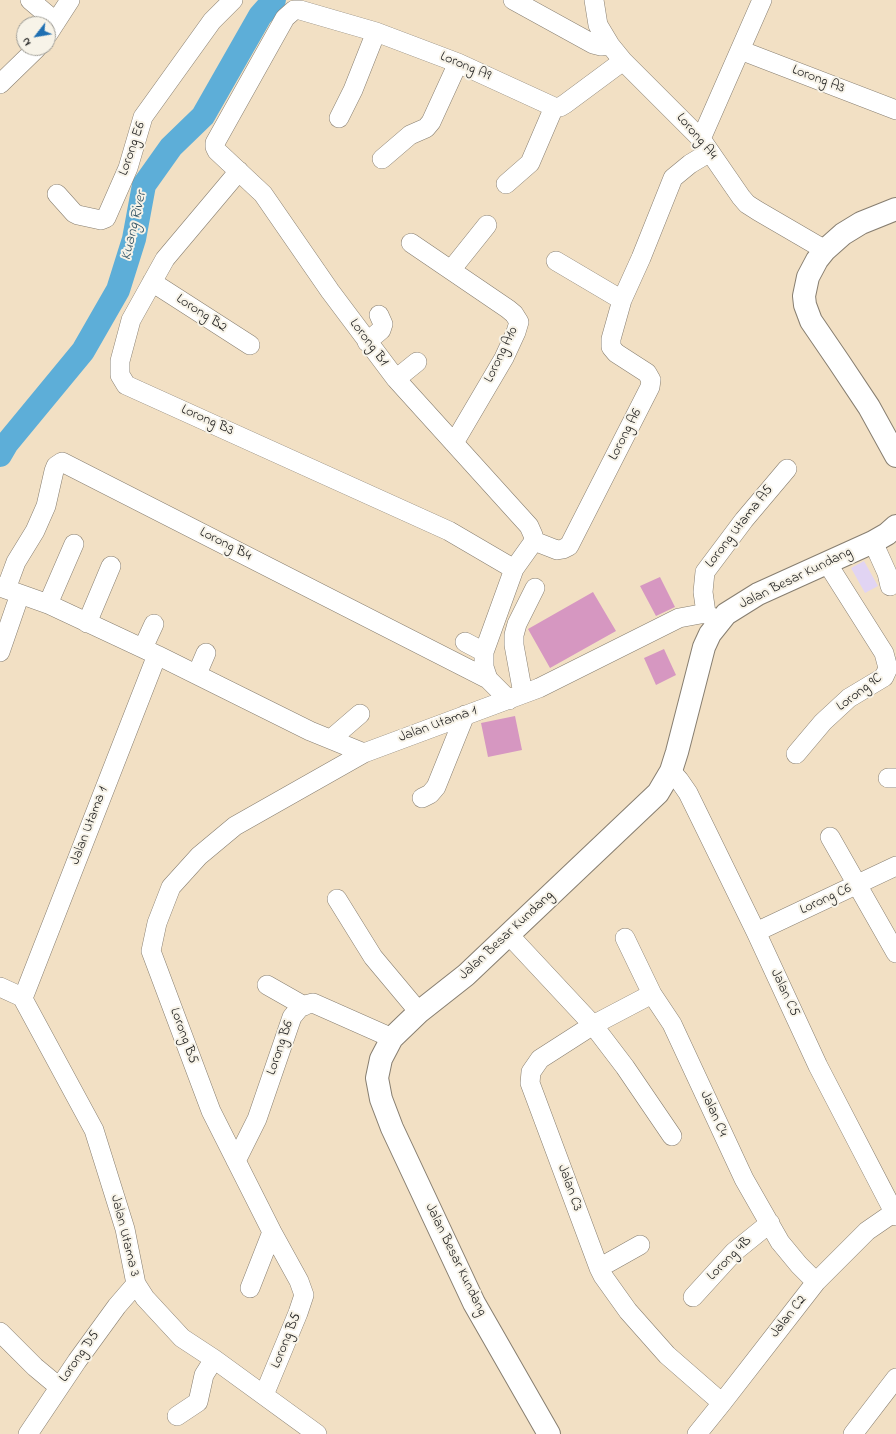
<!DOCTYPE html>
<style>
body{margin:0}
#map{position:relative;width:896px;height:1434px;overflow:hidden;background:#f2e0c4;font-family:"Indie Flower",sans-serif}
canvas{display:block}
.north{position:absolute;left:16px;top:16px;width:40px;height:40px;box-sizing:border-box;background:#f7f3e8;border:1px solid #9f9d96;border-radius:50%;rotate:239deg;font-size:11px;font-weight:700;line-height:16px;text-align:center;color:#1c1c1c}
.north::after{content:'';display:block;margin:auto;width:14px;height:18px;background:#1f6fb2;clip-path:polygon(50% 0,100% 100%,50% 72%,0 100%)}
</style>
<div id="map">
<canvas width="896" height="1434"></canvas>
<div class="north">N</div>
</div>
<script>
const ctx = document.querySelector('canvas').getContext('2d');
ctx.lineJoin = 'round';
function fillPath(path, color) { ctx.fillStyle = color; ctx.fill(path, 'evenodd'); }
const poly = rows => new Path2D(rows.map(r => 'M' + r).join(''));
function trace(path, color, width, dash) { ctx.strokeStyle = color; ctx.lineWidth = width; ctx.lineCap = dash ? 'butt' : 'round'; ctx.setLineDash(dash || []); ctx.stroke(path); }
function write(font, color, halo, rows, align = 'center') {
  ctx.font = font + ' "Indie Flower",sans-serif'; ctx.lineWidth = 4; ctx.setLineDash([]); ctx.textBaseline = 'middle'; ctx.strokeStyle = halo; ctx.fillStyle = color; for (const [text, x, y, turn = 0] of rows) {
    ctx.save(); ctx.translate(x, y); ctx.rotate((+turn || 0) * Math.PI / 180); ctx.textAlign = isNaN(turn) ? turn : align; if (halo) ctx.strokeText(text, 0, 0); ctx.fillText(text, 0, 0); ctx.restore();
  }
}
fillPath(poly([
 [864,561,878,586,865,593,851,568]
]), '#e1d4f3');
trace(poly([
 [0,455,7,443,83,351,118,290,134,239,144,185,171,147,203,116,260,16,274,0]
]), '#5daed8', 24);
fillPath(poly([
 [660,577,675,607,656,616,640,586],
 [593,592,616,631,550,668,528,629],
 [664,649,676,675,656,685,644,658],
 [515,716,522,750,488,757,481,723]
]), '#d697c1');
const minor = poly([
 [30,0,56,22],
 [513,0,593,44,601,46,610,45],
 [594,0,598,25,610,45,623,61,701,139,741,197,747,204,758,211,825,250],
 [48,34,70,0],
 [740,50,896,110],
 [0,84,37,48],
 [339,118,353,90,376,32],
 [701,139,762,0],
 [382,159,410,135,426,128,431,122,458,63],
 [239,171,165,259,131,320,120,361,120,375,126,385,449,531,514,569],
 [506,184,530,163,554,107],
 [57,194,74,213,78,215,101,220,106,218,128,168,143,117,212,21,233,0],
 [411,243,508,309,514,314,519,322,516,332,504,358,454,443],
 [556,261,622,300],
 [451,270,487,225],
 [152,282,250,345],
 [367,342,381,330,383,324,379,315],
 [396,379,417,362],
 [534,541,557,550,563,549,569,546,650,387,651,380,647,373,616,353,611,347,611,339,622,300,641,258,673,178,690,164,710,152],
 [873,542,887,573,890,586],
 [0,587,48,604,157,655,310,731,364,753,539,688,679,618,706,613,718,622],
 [6,589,16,562,35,531,46,506,54,471,56,466,62,462,488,679,509,700],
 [48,604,74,544],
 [706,613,703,592,705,572,744,520,787,469],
 [87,623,111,566],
 [465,642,484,652],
 [143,648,154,624],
 [0,652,20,594],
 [197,674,206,653],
 [488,679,484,667,484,652,514,569,534,541,533,535,529,526,396,379,330,291,263,194,217,151,215,147,215,143,285,18,294,10,300,10,376,32,458,63,554,107,560,107,565,104,623,61],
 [523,694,514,645,514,635,517,624,535,588],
 [331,739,360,714],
 [796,754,823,722,849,698,884,677,888,668,884,653,827,563],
 [671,771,679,780,688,793,756,932,818,1066,896,1216],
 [888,778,896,778],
 [422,798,430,794,436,787,465,715],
 [830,837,896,953],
 [337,899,373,957,419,1012],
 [756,932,896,866],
 [509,935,593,1025,625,1067,672,1136],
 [625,938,652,994,672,1024,744,1179,780,1242,799,1265,816,1282],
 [267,985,304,1006],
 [0,987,22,997,94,1130,125,1229,136,1284,145,1298,182,1338,214,1359,317,1434],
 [652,994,593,1025,540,1059,531,1072,530,1083,599,1268,603,1276,628,1311,667,1355,722,1403],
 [22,997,25,993,157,655],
 [236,1161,257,1119,292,1017,301,1006,313,1003,392,1038],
 [599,1268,640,1245],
 [250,1288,272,1232],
 [693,1297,734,1252,770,1223],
 [0,1332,35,1367,59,1387],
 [264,1395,298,1313,304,1295,299,1281,272,1232,211,1111,151,951,157,923,171,887,199,856,235,826,364,753],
 [177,1416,198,1402,204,1375,214,1359],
 [28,1434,77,1361,117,1306,136,1284],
 [697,1434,722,1403,816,1282,867,1231,896,1211],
 [853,1434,896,1378]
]);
const major = poly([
 [896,209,861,223,843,234,825,250,817,260,808,277,804,296,805,305,811,321,839,362,869,407,896,456],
 [549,1434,474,1303,392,1128,381,1099,377,1078,381,1059,392,1038,419,1012,466,975,658,793,671,771,677,752,704,647,710,634,726,614,758,594,873,542,887,534,896,526]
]);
trace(minor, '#877e70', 20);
trace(major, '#877e70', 24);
trace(minor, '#fff', 19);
trace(major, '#fff', 22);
write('14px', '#1c1c1c', '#f7f3e8', [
 ["Lorong A9",465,67,23],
 ["Lorong A3",818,80,21],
 ["Lorong A4",696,137,50],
 ["Lorong E6",133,149,-71],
 ["Lorong B2",201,314,33],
 ["Lorong B1",368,343,53],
 ["Lorong A10",502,355,-64],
 ["Lorong B3",207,421,24],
 ["Lorong A6",626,435,-63],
 ["Lorong Utama A5",740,527,-52],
 ["Lorong B4",225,545,27],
 ["Jalan Besar Kundang",796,579,-26],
 ["Lorong 9C",860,693,-37],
 ["Jalan Utama 1",438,725,-20],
 ["Jalan Utama 1",90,826,-69],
 ["Lorong C6",826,900,-25],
 ["Jalan Besar Kundang",507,936,-43],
 ["Jalan C5",784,993,65],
 ["Lorong B5",183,1036,70],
 ["Lorong B6",281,1048,-71],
 ["Jalan C4",713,1114,66],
 ["Jalan C3",569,1188,70],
 ["Jalan Utama 3",124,1236,76],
 ["Lorong 4B",730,1259,-45],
 ["Jalan Besar Kundang",455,1260,64],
 ["Jalan C2",789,1317,-52],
 ["Lorong B5",287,1341,-68],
 ["Lorong D5",80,1357,-55]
]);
write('italic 15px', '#365667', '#f7f3e8', [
 ["Kuang River",135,226,-77]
]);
</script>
